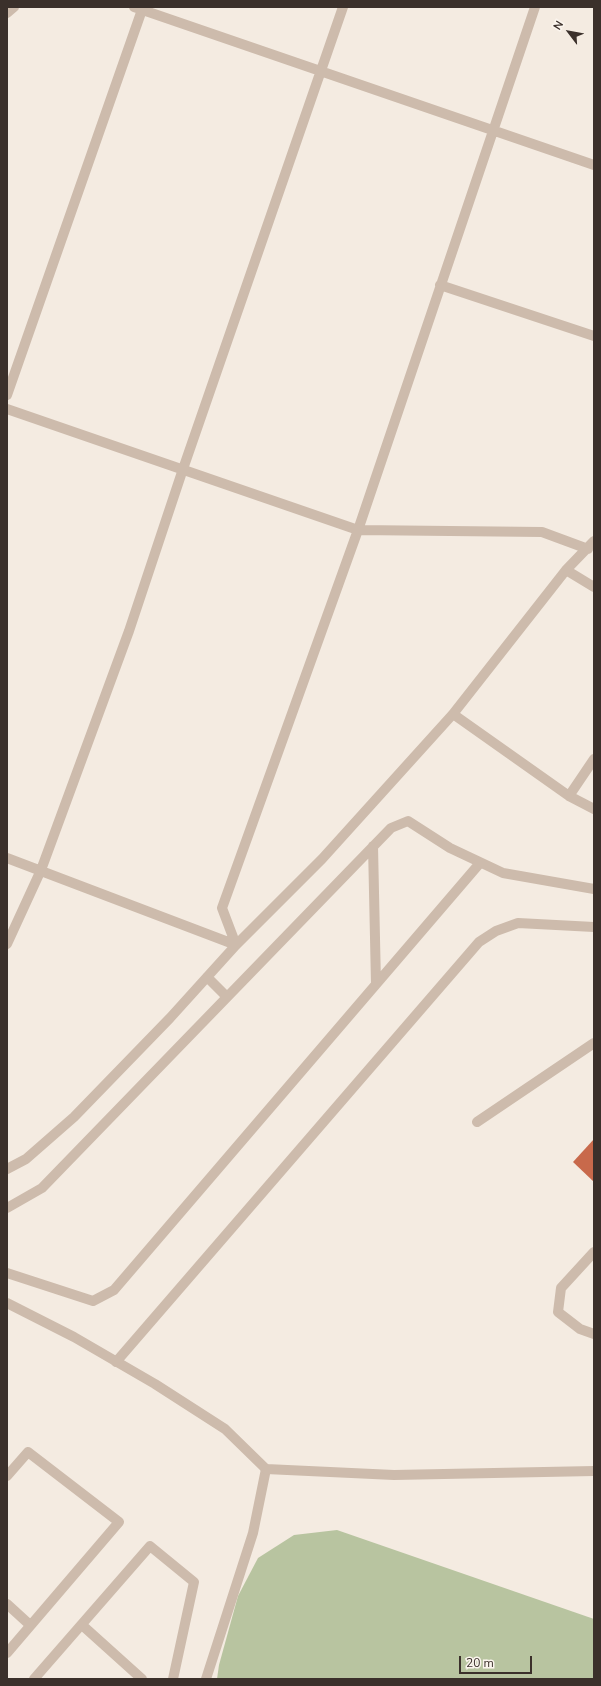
<!DOCTYPE html>
<style>
body{margin:0}
#map{position:relative;width:601px;height:1686px;overflow:hidden;background:#f4ebe1;font-family:"Nunito Sans",sans-serif}
canvas{display:block}
.frame{position:absolute;inset:0;border:8px solid #3b302b;pointer-events:none}
.north{position:absolute;left:549px;top:12px;width:40px;height:40px;-webkit-text-stroke:3px #fbf5ee;paint-order:stroke;rotate:302deg;font-size:11px;font-weight:700;line-height:16px;text-align:center;color:#3b302b}
.north::after{content:'';display:block;margin:auto;width:14px;height:18px;background:#3b302b;clip-path:polygon(50% 0,100% 100%,50% 72%,0 100%)}
.scale{position:absolute;left:459px;top:1656px;width:73px;height:18px;box-sizing:border-box;border:2px solid #3b302b;border-top:0;padding-left:5px;font-size:12px;line-height:14px;white-space:nowrap;color:#3b302b;-webkit-text-stroke:3px #fbf5ee;paint-order:stroke}
</style>
<div id="map">
<canvas width="601" height="1686"></canvas>
<div class="frame"></div>
<div class="north">N</div>
<div class="scale">20 m</div>
</div>
<script>
const ctx = document.querySelector('canvas').getContext('2d');
ctx.lineJoin = 'round';
function fillPath(path, color) { ctx.fillStyle = color; ctx.fill(path, 'evenodd'); }
const poly = rows => new Path2D(rows.map(r => 'M' + r).join(''));
function trace(path, color, width, dash) { ctx.strokeStyle = color; ctx.lineWidth = width; ctx.lineCap = dash ? 'butt' : 'round'; ctx.setLineDash(dash || []); ctx.stroke(path); }
fillPath(poly([
 [337,1530,594,1619,594,1679,217,1679,219,1665,238,1596,258,1558,294,1535]
]), '#b8c4a0');
fillPath(poly([
 [594,1139,594,1182,573,1162]
]), '#c8694b');
trace(poly([
 [594,1252,561,1288,558,1312,580,1329,594,1334]
]), '#cdbbac', 10);
trace(poly([
 [134,7,594,165],
 [7,13,14,7],
 [440,285,594,336],
 [7,395,143,7],
 [7,409,358,530,542,532,588,549],
 [566,570,594,587],
 [453,714,569,796,594,809],
 [569,796,594,759],
 [373,846,376,984],
 [7,858,236,945],
 [7,944,41,870,129,631,183,469,343,7],
 [236,945,222,908,358,530,535,7],
 [207,977,227,997],
 [477,1122,594,1043],
 [7,1169,26,1159,74,1117,170,1018,236,945,322,859,453,714,566,570,594,541],
 [7,1208,42,1188,391,828,408,821,450,848,503,873,594,889],
 [7,1273,93,1301,114,1290,480,863],
 [116,1362,479,942,496,931,518,923,594,927],
 [7,1476,28,1452,119,1522,7,1653],
 [7,1604,30,1625],
 [82,1625,142,1679],
 [34,1679,150,1546,194,1582,173,1679],
 [206,1679,253,1533,266,1469]
]), '#cdbbac', 10);
trace(poly([
 [7,1303,74,1337,155,1384,225,1429,266,1469,394,1475,594,1471]
]), '#cdbbac', 10);
</script>
